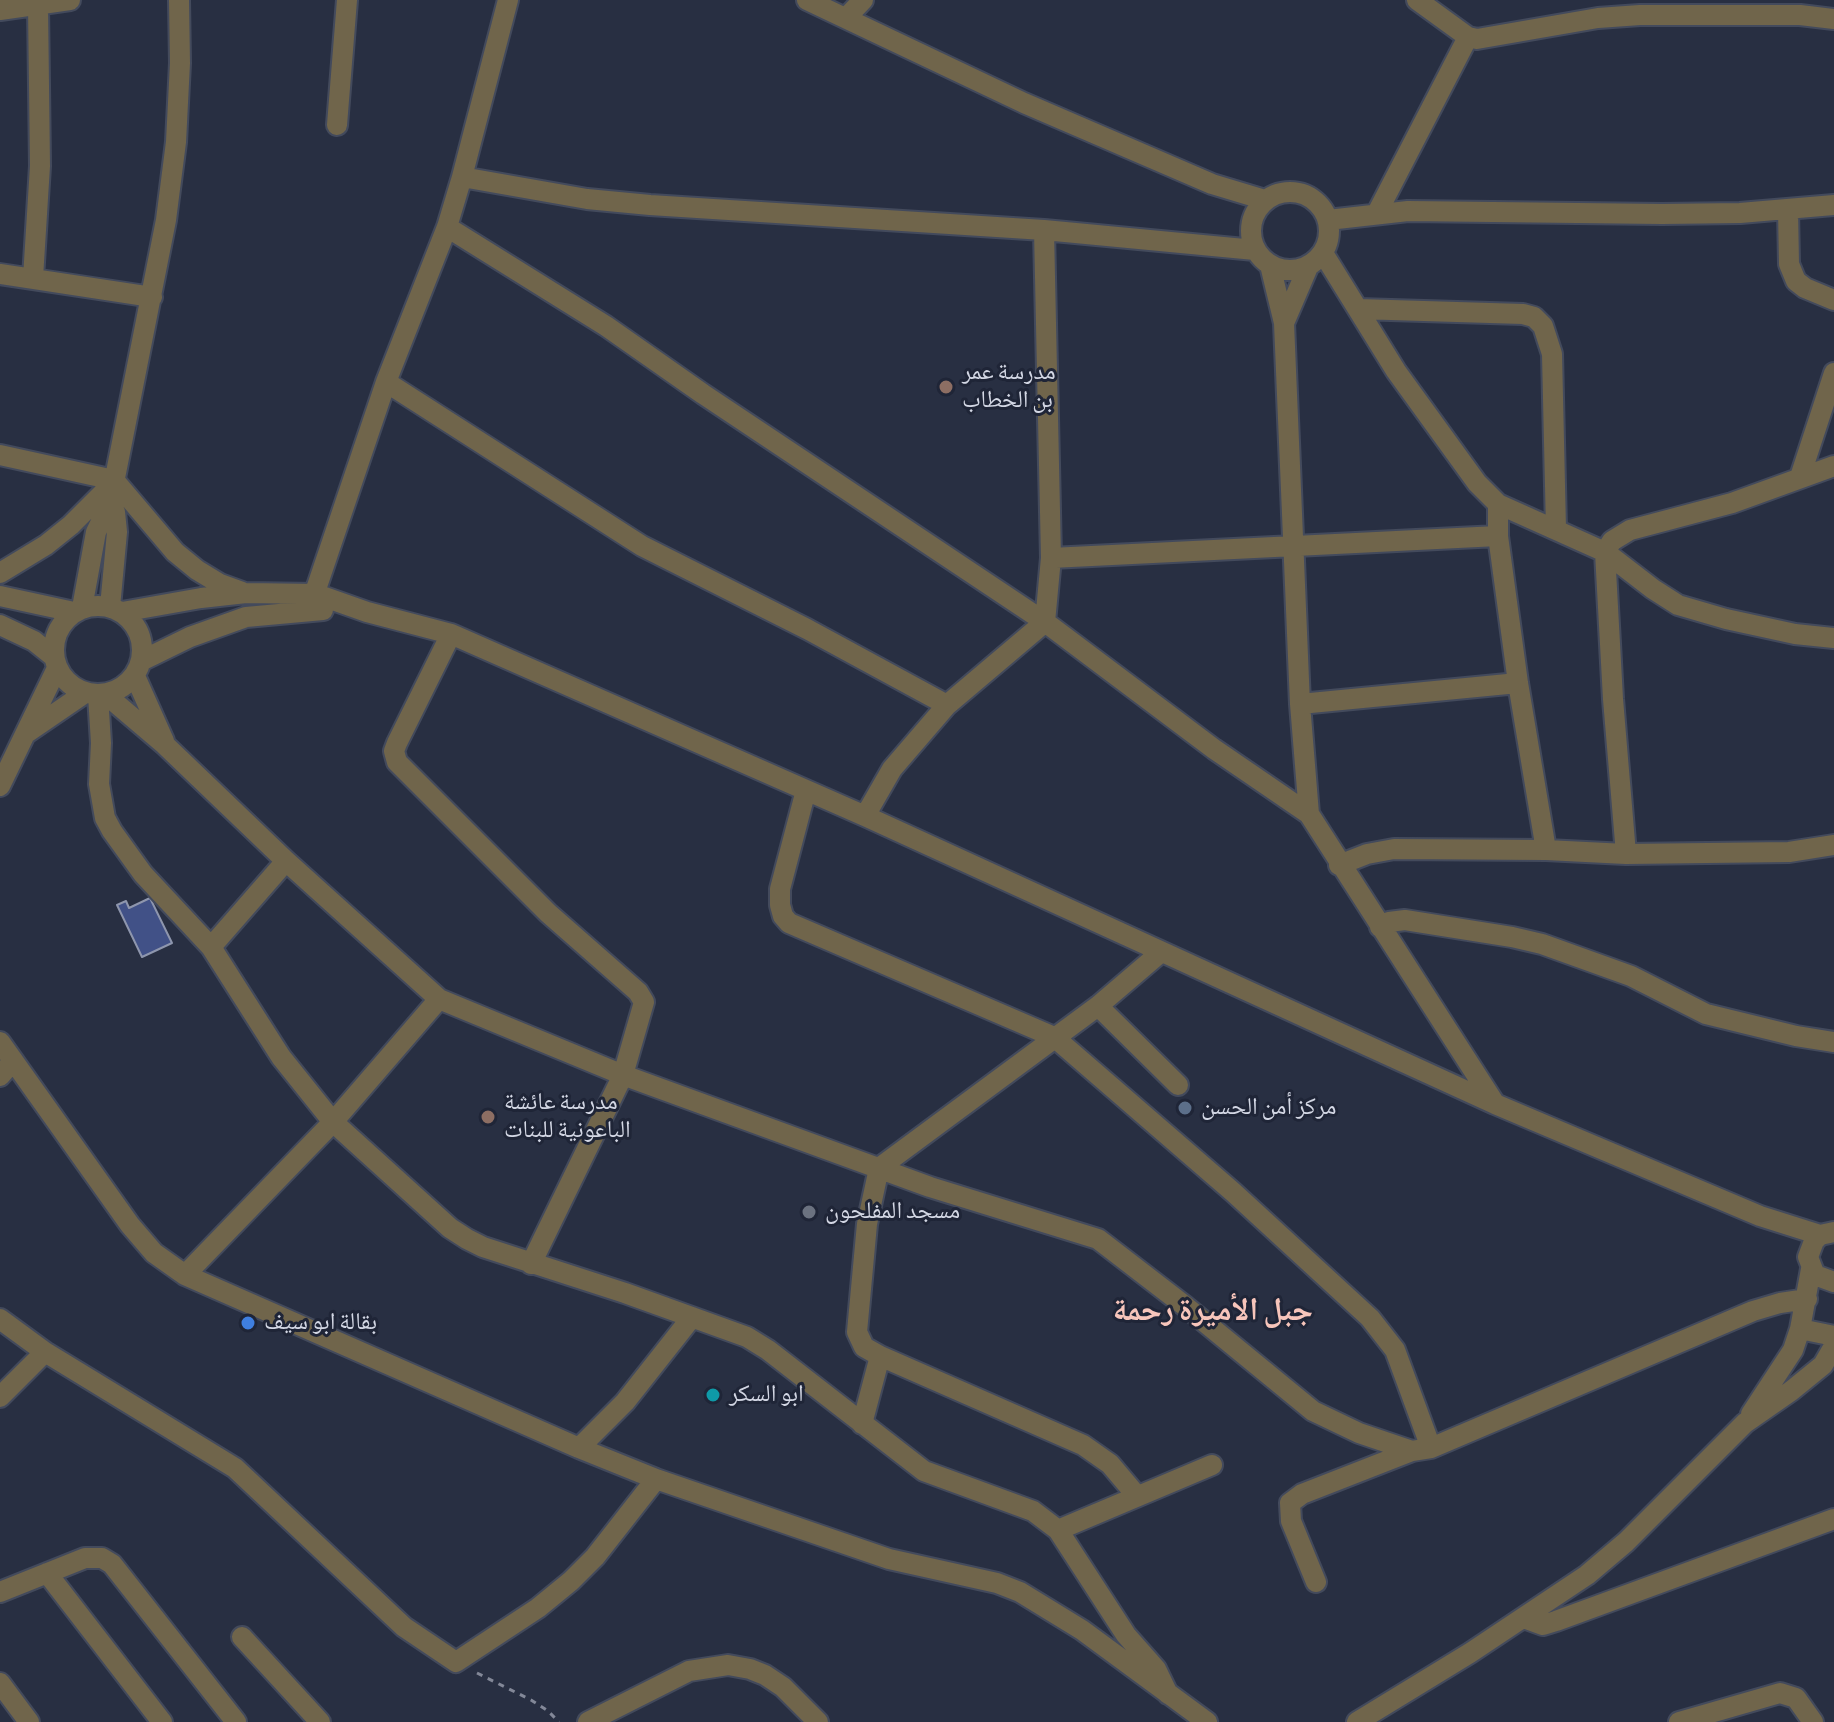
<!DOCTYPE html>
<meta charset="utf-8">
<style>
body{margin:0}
canvas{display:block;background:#282f42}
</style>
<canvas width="1834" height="1722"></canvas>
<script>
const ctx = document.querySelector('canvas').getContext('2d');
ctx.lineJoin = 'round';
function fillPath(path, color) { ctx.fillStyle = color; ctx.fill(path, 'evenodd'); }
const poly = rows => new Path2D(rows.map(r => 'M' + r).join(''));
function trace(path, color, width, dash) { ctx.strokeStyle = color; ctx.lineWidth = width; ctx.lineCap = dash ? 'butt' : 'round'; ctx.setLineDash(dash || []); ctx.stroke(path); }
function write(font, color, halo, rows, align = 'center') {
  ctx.font = font + ' "Sofia Sans Condensed","Noto Naskh Arabic",sans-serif'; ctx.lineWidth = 6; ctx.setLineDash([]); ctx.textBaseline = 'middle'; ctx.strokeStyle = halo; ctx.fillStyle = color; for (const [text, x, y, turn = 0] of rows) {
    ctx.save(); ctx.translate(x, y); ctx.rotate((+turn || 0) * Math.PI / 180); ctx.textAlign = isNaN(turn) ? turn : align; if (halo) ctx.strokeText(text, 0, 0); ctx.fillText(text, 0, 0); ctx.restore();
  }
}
const building = poly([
 [150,898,172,943,142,957,117,905,126,901,129,908,150,898]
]);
fillPath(building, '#415187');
trace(building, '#8e96ad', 2);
const minor = poly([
 [508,0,462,177,587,199,650,205,1044,230,1255,250],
 [807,0,1024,103,1212,184,1265,200],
 [1417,0,1468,37,1477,39,1598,18,1640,15,1800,15,1834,19],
 [0,10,70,0],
 [846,18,863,0],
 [337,125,347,0],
 '1251 231a39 39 0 1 1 78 0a39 39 0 1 1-78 0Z',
 [1788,209,1789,264,1796,281,1805,288,1834,300],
 [1377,213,1468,37],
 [1328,220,1408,211,1662,214,1740,213,1834,205],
 [447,227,606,326,703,394,1045,622,1214,749,1309,814],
 [1323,253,1396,371,1477,483,1498,504,1605,552,1653,589,1678,605,1726,619,1795,634,1834,638],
 [1270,265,1284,323,1300,704,1309,814,1495,1104],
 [0,274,152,297],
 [33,278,40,166,38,5],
 [1358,309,1523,314,1534,317,1543,326,1552,354,1556,529],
 [1284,323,1308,267],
 [386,382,642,546,807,629,947,705],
 [0,455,114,480,175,552,197,570,220,584,242,592],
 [1800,477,1834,373],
 [1498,504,1498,536,1518,683,1546,850],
 [1051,558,1498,536],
 [0,573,46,545,71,525,107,489],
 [0,596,74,612],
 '54 650a44 44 0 1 1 88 0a44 44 0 1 1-88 0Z',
 [110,607,117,532,115,512,110,503],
 [82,608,96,532,110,503,166,220,176,142,180,63,179,0],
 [309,610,386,382,447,227,462,177],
 [122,612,201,598,246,593,316,594,367,612,451,634,865,816,1495,1104,1760,1216,1820,1235],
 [0,625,34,641,54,657],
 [451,634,397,743,394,751,397,762,548,913,638,992,644,1002,623,1075,531,1264],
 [141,661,190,637,246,617,323,610],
 [135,676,164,741],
 [105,694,165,745,286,861,439,999,623,1075,930,1187,1098,1239,1185,1306,1313,1411,1359,1433,1412,1451,1431,1448,1753,1311,1780,1303,1807,1299],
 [98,695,101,743,99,784,105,818,112,831,143,874,211,947,281,1057,333,1122,450,1228,467,1239,483,1247,625,1293,747,1337,768,1350,924,1471,1033,1511,1058,1530,1126,1635,1156,1669,1168,1694],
 [1300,704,1518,683],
 [28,732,85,693],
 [0,786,57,668],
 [806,790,780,889,780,905,783,916,789,923,1054,1037,1233,1192,1370,1318,1395,1350,1431,1448],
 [865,816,892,769,947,705,1045,622,1051,558,1044,230],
 [1626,854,1613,699,1605,552,1612,541,1630,530,1732,503,1834,466],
 [1339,865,1367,854,1394,849,1546,850,1626,854,1789,852,1834,845],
 [1380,927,1389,922,1405,920,1512,937,1542,944,1631,976,1706,1014,1796,1036,1834,1042],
 [211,947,286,861],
 [1098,1006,1178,1085],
 [0,1042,130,1225,154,1253,185,1275,579,1448,656,1479,889,1559,997,1583,1020,1592,1082,1630,1207,1722],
 [0,1076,13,1061],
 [1834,1232,1820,1235,1814,1241,1808,1257,1815,1275,1834,1282],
 [185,1275,333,1122,439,999],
 [0,1319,45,1352,235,1468,404,1627,456,1662,538,1608,571,1581,595,1557,656,1479],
 [1800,1329,1834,1336],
 [880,1356,1083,1445,1110,1464,1137,1496],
 [0,1397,45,1352],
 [1751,1414,1793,1350,1800,1329,1811,1269],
 [862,1424,880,1356,864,1347,857,1332,867,1224,879,1168,1098,1006,1160,953],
 [579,1448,625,1402,692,1317],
 [1058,1530,1212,1465],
 [47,1573,162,1722],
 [1316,1582,1291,1521,1290,1503,1302,1494,1412,1451],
 [0,1592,85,1558,102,1558,112,1564,236,1722],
 [1524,1618,1543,1625,1556,1621,1834,1519],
 [242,1637,320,1722],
 [0,1683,29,1722],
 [588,1722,689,1671,728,1665,750,1669,765,1675,783,1687,818,1722],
 [1357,1722,1470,1653,1587,1575,1626,1542,1745,1423,1791,1391,1823,1365,1834,1346],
 [1679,1722,1780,1693,1796,1698,1813,1722]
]);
trace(minor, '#434a5c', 24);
trace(poly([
 [477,1673,531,1700,548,1711,559,1722]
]), '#838898', 3, [6, 6]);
trace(minor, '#70654b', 20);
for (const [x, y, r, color] of [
 [946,387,8,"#8d6e63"],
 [1185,1108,8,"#5c6f8a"],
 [488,1117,8,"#8d6e63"],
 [809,1212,8,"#6b7280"],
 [248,1323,8,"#3f7fe0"],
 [713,1395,8,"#0f9aa8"]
]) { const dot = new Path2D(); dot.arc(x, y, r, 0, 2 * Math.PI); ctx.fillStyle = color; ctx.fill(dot); trace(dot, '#1f2537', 3); }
write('24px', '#d3d7e4', '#1f2537', [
 ["مدرسة عمر",962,373],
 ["بن الخطاب",962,401],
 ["مدرسة عائشة",504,1103],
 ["الباعونية للبنات",504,1131],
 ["مركز أمن الحسن",1201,1108],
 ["مسجد المفلحون",825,1212],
 ["بقالة ابو سيف",264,1323],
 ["ابو السكر",729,1395]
], 'left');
write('bold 32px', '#f7c5bb', '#1f2537', [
 ["جبل الأميرة رحمة",1213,1312]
]);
</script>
